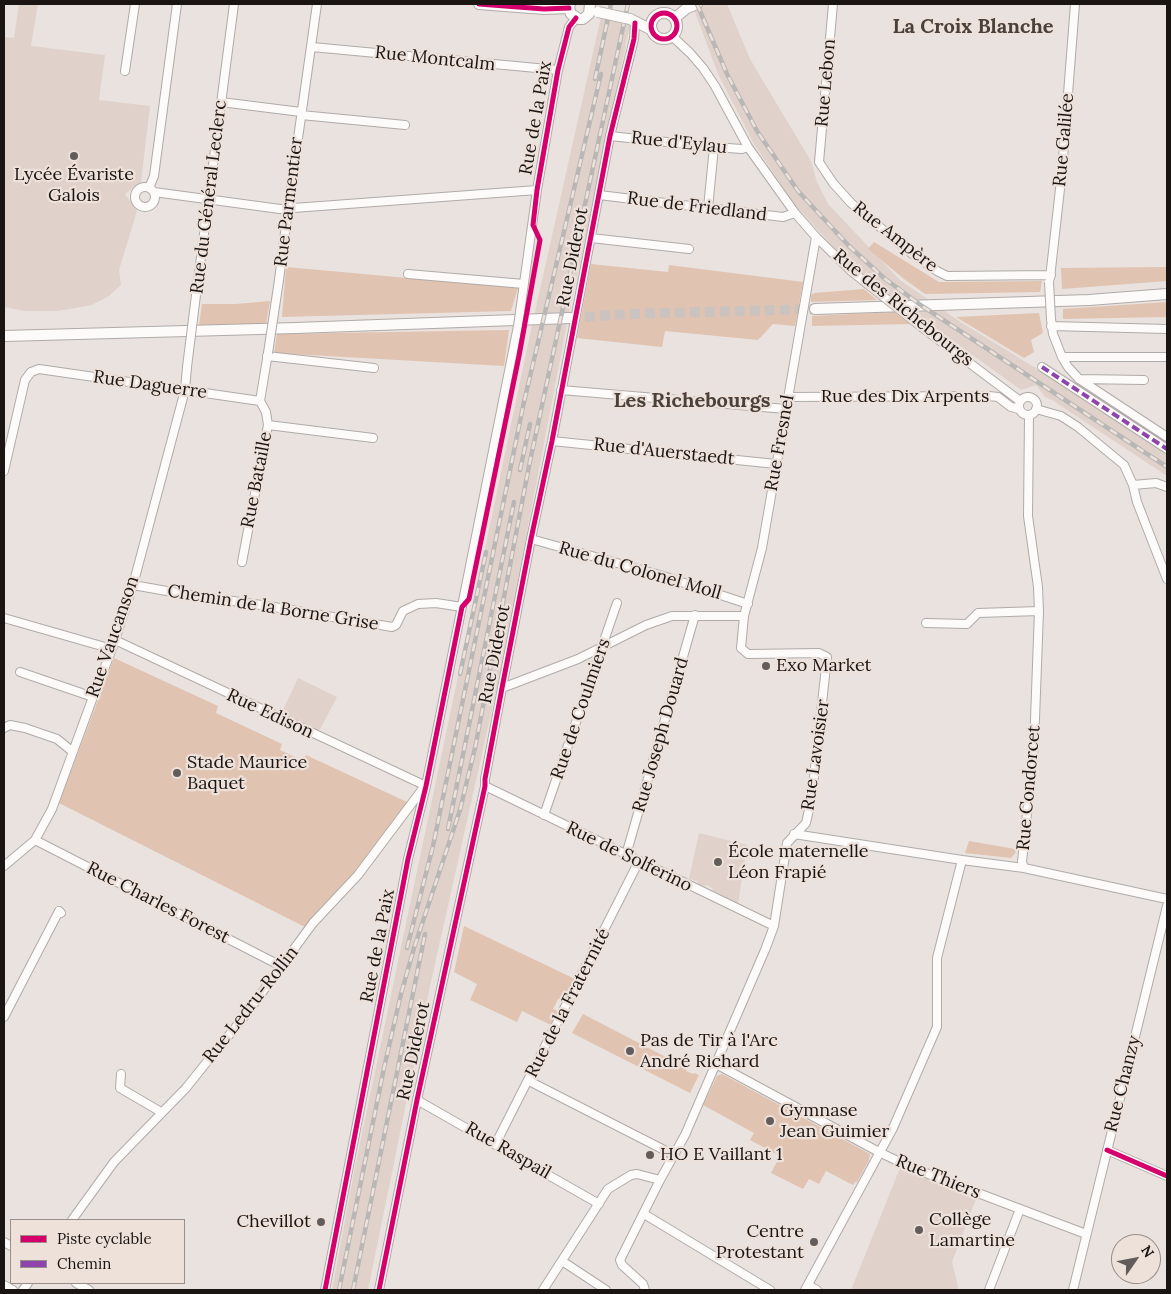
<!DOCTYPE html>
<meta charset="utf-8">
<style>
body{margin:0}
#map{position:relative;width:1171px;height:1294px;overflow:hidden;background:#e9e2de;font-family:Lora,serif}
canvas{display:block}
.frame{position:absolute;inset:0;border:5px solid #1a1513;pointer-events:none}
.legend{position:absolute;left:10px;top:1219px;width:175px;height:65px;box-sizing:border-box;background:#ede1da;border:1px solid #998f8a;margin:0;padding:6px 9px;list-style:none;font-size:15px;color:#1a1513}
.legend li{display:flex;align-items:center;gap:10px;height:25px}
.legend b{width:25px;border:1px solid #998f8a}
.north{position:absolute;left:1111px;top:1234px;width:50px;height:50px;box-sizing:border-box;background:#ede1da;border:1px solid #998f8a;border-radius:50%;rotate:57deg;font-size:14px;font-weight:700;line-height:20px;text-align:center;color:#1a1513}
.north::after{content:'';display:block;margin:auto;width:18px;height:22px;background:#625d5a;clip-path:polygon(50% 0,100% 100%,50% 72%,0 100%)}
</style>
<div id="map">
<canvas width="1171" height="1294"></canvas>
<div class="frame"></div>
<ul class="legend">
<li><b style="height:6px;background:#d6006c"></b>Piste cyclable</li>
<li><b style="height:6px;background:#8e44ad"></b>Chemin</li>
</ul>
<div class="north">N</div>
</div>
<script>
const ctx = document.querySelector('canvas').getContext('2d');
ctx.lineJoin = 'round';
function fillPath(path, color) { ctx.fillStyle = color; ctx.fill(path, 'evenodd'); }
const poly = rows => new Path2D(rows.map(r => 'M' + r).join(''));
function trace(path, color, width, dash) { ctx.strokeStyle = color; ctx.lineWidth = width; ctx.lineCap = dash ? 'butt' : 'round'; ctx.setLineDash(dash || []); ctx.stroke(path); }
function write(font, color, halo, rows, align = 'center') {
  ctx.font = font + ' Lora,serif'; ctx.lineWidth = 4.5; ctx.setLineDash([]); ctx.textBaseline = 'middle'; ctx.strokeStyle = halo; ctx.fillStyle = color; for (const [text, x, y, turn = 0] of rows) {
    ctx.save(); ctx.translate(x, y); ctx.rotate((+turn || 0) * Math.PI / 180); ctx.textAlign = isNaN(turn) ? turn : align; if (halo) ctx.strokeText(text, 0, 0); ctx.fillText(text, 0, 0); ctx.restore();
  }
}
fillPath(poly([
 [19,4,38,4,31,46,105,55,99,100,150,106,141,182,125,194,137,211,119,270,121,285,109,296,92,305,58,311,25,311,4,307,4,37,14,38],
 [692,4,727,4,750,59,811,161,817,182,828,204,900,280,962,323,1039,370,1167,453,1167,476,1052,400,1045,397,1036,385,1021,390,921,318,848,263,795,205,754,144,718,74],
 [601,17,630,25,567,324,497,687,430,986,368,1290,332,1290,355,1167,409,909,532,325],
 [298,678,337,697,318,733,281,714],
 [699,833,747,845,738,904,713,891,712,888,707,885,704,887,697,884,698,881,689,879],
 [900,1168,976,1199,952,1262,959,1290,851,1290]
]), '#e0d2cb');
fillPath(poly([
 [874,242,939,282,1042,281,1040,292,925,294,904,279,868,249],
 [591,264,668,272,669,265,803,282,795,326,773,324,758,340,665,331,662,347,577,338],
 [286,267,518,288,511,311,282,317],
 [1167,267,1167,281,1062,289,1061,268],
 [864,289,877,300,811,302,811,295,814,293],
 [270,301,266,324,199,325,202,304,236,304],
 [1167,302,1167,317,1063,319,1063,309],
 [895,312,910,324,812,326,812,316],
 [1039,313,1043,333,1031,340,1034,352,1024,358,956,317],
 [509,330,504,366,274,353,277,334],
 [114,658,218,706,216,713,282,744,280,750,303,761,306,755,407,802,352,875,305,927,59,803],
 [969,841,1015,849,1016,852,1011,858,965,853],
 [464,926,575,979,565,1001,558,999,553,1009,558,1011,551,1025,522,1011,517,1022,470,1000,477,984,454,972],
 [583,1014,687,1068,686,1071,693,1074,694,1073,699,1075,690,1093,572,1033],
 [722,1074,870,1154,869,1160,857,1182,855,1182,853,1185,826,1171,819,1184,809,1179,803,1189,771,1173,780,1156,750,1140,754,1133,703,1105,717,1076]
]), '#e1c3b2');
trace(poly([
 [570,318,627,314,815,309]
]), '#cac3c0', 10, [10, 5]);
const street = poly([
 [833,4,819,162,833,183,851,203,911,253,937,271,947,276,1051,275],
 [673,37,690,53,703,68,715,86,748,147,795,213,816,237,850,270],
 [312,47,558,70],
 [125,71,135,4],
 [221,102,301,112],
 [301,115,405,125],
 [610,136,714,147,742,149,748,147],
 '135 197a10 10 0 1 1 20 0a10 10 0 1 1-20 0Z',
 [149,188,154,176,177,4],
 [154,192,280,209,537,190],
 [599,195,783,217,795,213],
 [708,208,714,147],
 [591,238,689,249],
 [408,274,524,284],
 [1050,278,1062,171,1075,4],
 [279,280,288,209,317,4],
 [196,295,234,4],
 [520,312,537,190,558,70,569,27,576,18],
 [1051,319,1053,334,1062,357,1068,367,1079,379,1167,437],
 [1051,326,1167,329],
 [923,328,1020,401],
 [267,356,374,368],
 [1062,357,1167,357],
 [1042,367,1167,449],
 [1079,379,1144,380],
 [561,390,786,409],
 '1019 406a9 9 0 1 1 18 0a9 9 0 1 1-18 0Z',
 [788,397,989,396,998,397,1011,407,1019,409],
 [260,401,268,353],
 [1036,409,1061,416,1078,427,1124,465,1133,485,1137,502,1167,579],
 [268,425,373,438],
 [552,441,776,464],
 [4,471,25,380,31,372,39,369,260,401],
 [1133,485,1156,483,1167,487],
 [531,539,660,575,748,604],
 [242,562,268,425,266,412,260,401],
 [133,585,178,593,268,606,392,627,396,625,403,611,418,604,436,603,462,607],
 [4,618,112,649],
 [926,623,967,624,978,613,1039,611],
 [115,640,426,786],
 [20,672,93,697],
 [502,688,578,659,646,625,672,616,744,616],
 [4,728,10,725,25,728,57,739,73,752],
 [485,786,774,926],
 [544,815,617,603],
 [794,834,962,860,1024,868,1167,899],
 [35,840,281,966],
 [626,855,695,615],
 [4,866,35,840,52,809,93,697,112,649,133,585,185,390,187,367],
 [1024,868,1022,862,1034,746,1039,611,1038,587,1028,516,1029,416],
 [4,1017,59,911,61,913],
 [716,1064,879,1152,906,1165,941,1179,1086,1234],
 [121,1074,120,1088,161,1112],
 [529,1081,674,1155],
 [417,1100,599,1204],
 [496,1143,639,861],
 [1107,1150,1167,1176],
 [644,1214,770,1290],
 [72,1220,114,1162,186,1088,206,1063,244,1017,313,923,358,875,424,787],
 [4,1242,11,1246],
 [562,1261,606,1290],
 [76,1283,89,1290],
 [4,1285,13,1290],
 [808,1285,817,1290],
 [23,1290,28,1283],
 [325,1290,408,859,426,786,518,326],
 [379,1290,417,1100,485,786,485,779,502,688,531,539,552,441,610,136,634,39,635,23],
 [543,1290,608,1189,631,1175,637,1174,660,1180],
 [645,1290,643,1284,622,1265,620,1260,660,1180,685,1135,765,950,774,926,787,843,806,823,812,796,827,657,819,653,748,654,741,648,744,616,762,548,816,237],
 [805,1290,893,1128,937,1027,937,958,962,860],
 [989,1290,1020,1209],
 [1073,1290,1167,906]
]);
const secondary = poly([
 [479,4,544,9,569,8],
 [570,4,569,8,571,14,579,19,583,19,589,14,590,4],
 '651 26a13 13 0 1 1 26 0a13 13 0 1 1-26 0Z',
 [675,18,687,8,697,4],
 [630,19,652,30],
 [815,309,1089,300,1167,294],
 [4,336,296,328,570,318]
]);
trace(street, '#b0aba8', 10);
trace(secondary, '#b0aba8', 12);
trace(street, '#fcfbfa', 8);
trace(secondary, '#fcfbfa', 10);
const rail = poly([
 [697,4,727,74,757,131,798,191,849,246,884,278,922,306,1167,467],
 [595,79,611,4],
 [520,470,530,424],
 [460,674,486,552],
 [448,829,514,502],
 [407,948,433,846,524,402,601,74],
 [339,1290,384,1068,401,994,414,948,460,810,475,748,529,466,628,4],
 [353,1290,425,934]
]);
trace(rail, '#b9b7b5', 4.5);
trace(rail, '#ede1da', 2.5, [8]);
const streetBridge = poly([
 [850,270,923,328],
 [1049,282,1051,319],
 [518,326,520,312],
 [268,353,279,280],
 [187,367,196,295]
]);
const secondaryBridge = poly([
 [598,12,630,19]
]);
trace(streetBridge, '#b0aba8', 10, []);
trace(secondaryBridge, '#b0aba8', 12, []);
trace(streetBridge, '#fcfbfa', 8);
trace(secondaryBridge, '#fcfbfa', 10);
trace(poly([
 [1042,367,1167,449]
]), '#8e44ad', 4, [8, 4]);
trace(poly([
 [479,4,544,9,569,8],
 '651 26a13 13 0 1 1 26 0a13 13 0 1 1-26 0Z',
 [1107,1150,1167,1176],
 [325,1290,408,859,426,786,462,607,469,599,519,356,540,240,533,225,537,190,558,70,569,27,576,18],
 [379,1290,417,1100,485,786,485,779,502,688,531,539,552,441,610,136,634,39,635,23]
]), '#d6006c', 5);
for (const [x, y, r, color] of [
 [74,156,5,"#625d5a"],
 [766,666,5,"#625d5a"],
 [177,773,5,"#625d5a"],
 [718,862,5,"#625d5a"],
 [630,1051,5,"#625d5a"],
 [770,1121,5,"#625d5a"],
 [650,1155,5,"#625d5a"],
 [321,1222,5,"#625d5a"],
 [919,1230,5,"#625d5a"],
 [814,1242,5,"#625d5a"]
]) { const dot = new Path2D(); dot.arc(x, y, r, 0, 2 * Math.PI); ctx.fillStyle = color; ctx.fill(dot); trace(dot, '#ede1da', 2); }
write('18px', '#1a1513', '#ede1da', [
 ["Rue Montcalm",435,59,6],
 ["Rue Lebon",826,83,-85],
 ["Rue de la Paix",536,118,-80],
 ["Rue Galilée",1064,140,-85],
 ["Rue d'Eylau",679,143,6],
 ["Rue du Général Leclerc",209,197,-83],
 ["Rue Parmentier",289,202,-83],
 ["Rue de Friedland",697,207,7],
 ["Rue Ampère",895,237,38],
 ["Rue Diderot",573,257,-79],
 ["Rue des Richebourgs",903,308,39],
 ["Rue Daguerre",150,385,8],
 ["Rue des Dix Arpents",905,397],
 ["Rue Fresnel",780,443,-80],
 ["Rue d'Auerstaedt",664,452,6],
 ["Rue Bataille",257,480,-79],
 ["Rue du Colonel Moll",640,571,16],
 ["Chemin de la Borne Grise",273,608,9],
 ["Rue Vaucanson",113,637,-71],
 ["Rue Diderot",495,654,-79],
 ["Rue de Coulmiers",581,709,-71],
 ["Rue Edison",270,714,25],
 ["Rue Joseph Douard",661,735,-74],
 ["Rue Lavoisier",816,755,-82],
 ["Rue Condorcet",1029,788,-85],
 ["Rue de Solferino",629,857,26],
 ["Rue Charles Forest",158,903,27],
 ["Rue de la Paix",378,946,-79],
 ["Rue de la Fraternité",568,1003,-63],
 ["Rue Ledru-Rollin",251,1005,-52],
 ["Rue Diderot",414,1051,-78],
 ["Rue Chanzy",1123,1084,-76],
 ["Rue Raspail",508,1151,30],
 ["Rue Thiers",938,1177,22]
]);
write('18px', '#1a1513', '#ede1da', [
 ["Lycée Évariste",74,175,"center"],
 ["Galois",74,196,"center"],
 ["Exo Market",776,666],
 ["Stade Maurice",187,763],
 ["Baquet",187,784],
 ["École maternelle",728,852],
 ["Léon Frapié",728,873],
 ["Pas de Tir à l'Arc",640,1041],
 ["André Richard",640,1062],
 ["Gymnase",780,1111],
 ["Jean Guimier",780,1132],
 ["HO E Vaillant 1",660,1155],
 ["Collège",929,1220],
 ["Lamartine",929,1241],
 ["Chevillot",311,1222,"right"],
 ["Centre",804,1232,"right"],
 ["Protestant",804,1253,"right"]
], 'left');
write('bold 20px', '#4b413b', '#ede1da', [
 ["La Croix Blanche",973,27],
 ["Les Richebourgs",692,401]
]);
</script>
